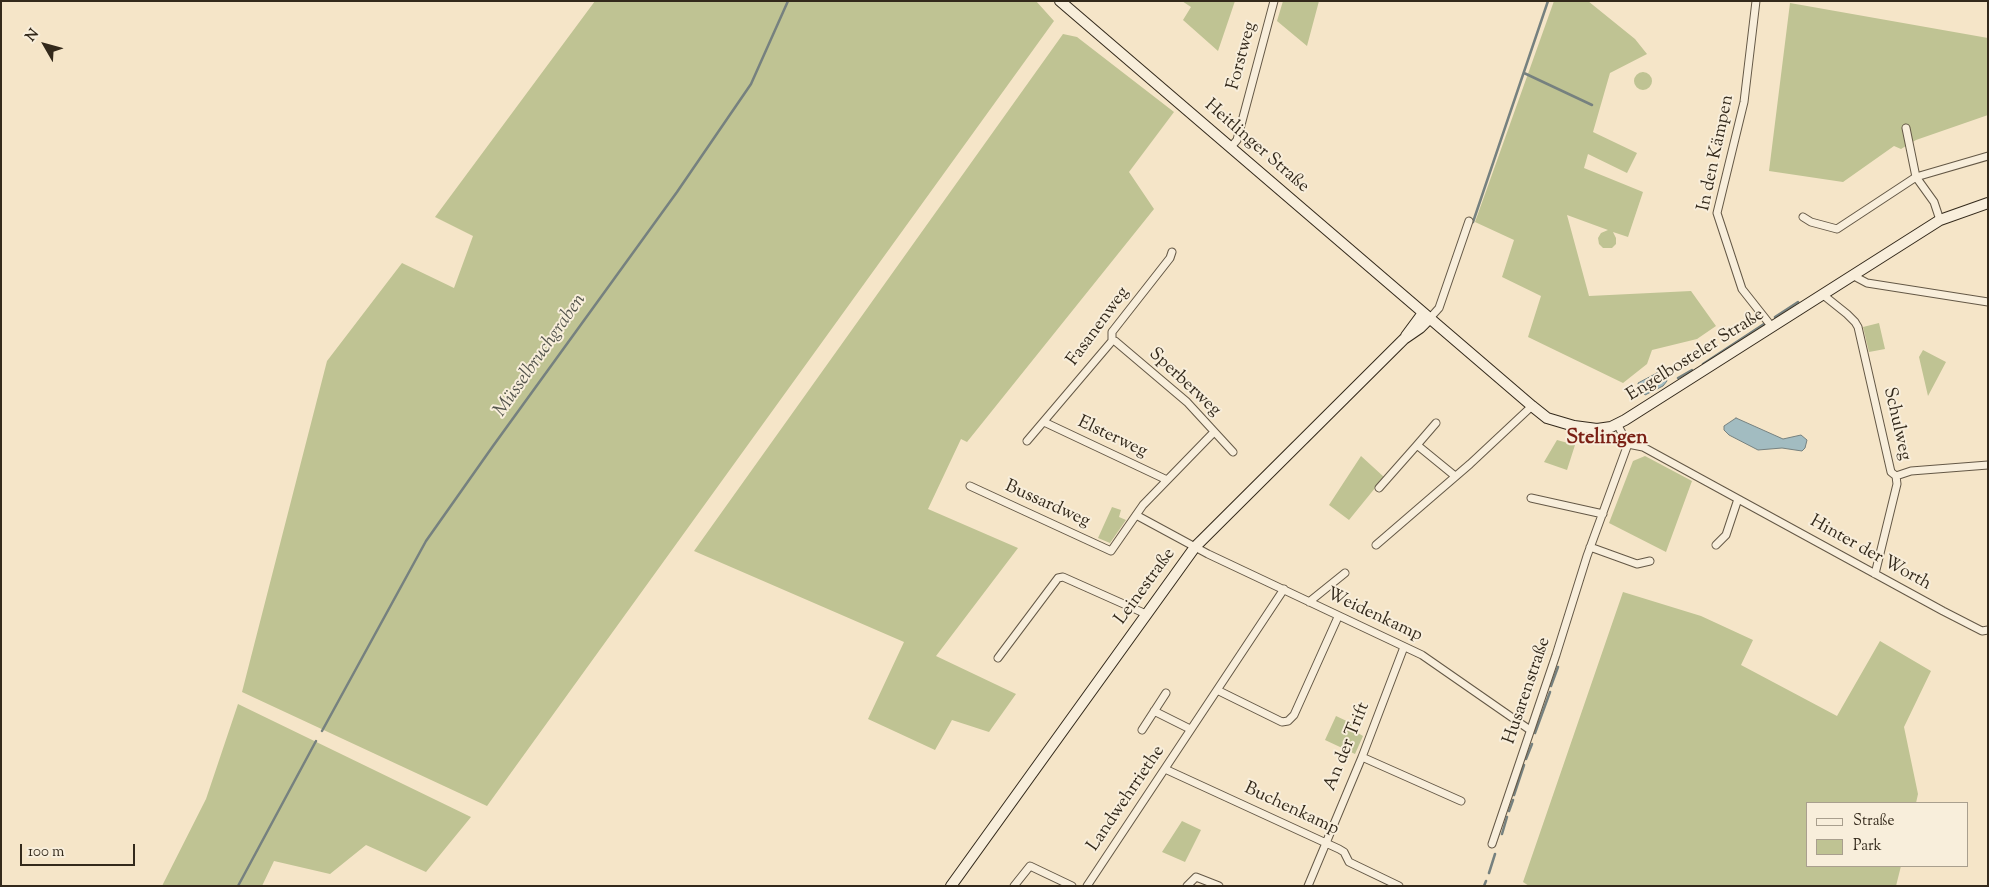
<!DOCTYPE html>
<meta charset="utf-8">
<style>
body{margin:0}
#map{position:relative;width:1989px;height:887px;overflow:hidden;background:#f5e5c8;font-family:"Sorts Mill Goudy",serif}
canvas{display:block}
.frame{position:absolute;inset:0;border:2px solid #33291b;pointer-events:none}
.legend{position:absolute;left:1806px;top:802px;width:162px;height:65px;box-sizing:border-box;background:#f8eedb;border:1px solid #a99f8e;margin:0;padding:6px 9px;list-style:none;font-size:15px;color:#33291b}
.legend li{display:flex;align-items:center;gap:10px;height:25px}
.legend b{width:25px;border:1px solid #a99f8e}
.north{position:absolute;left:20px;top:20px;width:50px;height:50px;-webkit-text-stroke:4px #f8eedb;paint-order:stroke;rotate:308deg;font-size:14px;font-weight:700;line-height:20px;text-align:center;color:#33291b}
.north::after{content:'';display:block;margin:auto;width:18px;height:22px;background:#33291b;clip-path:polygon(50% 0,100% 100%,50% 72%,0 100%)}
.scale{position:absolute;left:20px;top:844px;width:115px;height:22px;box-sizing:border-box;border:2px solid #33291b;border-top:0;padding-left:6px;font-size:15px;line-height:18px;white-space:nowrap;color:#33291b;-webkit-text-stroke:4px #f8eedb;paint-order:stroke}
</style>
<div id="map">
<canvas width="1989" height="887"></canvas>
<div class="frame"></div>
<ul class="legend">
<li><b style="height:6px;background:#f8eedb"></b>Straße</li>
<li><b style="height:14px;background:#bfc393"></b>Park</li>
</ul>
<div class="north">N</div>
<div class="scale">100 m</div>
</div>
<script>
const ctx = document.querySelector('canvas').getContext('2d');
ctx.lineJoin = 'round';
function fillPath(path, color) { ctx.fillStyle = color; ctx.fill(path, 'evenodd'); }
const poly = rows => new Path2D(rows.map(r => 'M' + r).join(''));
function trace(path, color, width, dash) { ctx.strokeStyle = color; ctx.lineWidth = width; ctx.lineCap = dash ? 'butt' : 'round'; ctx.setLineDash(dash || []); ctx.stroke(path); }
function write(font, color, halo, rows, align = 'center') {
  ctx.font = font + ' "Sorts Mill Goudy",serif'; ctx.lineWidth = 4; ctx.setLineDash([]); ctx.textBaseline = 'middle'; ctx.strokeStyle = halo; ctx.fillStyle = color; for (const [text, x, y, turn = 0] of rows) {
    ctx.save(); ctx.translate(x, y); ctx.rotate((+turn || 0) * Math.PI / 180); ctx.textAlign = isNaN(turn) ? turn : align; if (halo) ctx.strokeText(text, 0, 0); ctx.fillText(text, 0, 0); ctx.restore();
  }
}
fillPath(poly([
 [595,1,1036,1,1054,21,487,806,242,692,327,361,402,263,454,288,473,236,435,217],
 [1182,1,1235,1,1218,51,1183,20,1191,7],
 [1283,1,1319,1,1307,46,1277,21],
 [1554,1,1588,1,1635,39,1647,54,1610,73,1593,132,1637,153,1627,173,1588,154,1584,168,1643,192,1628,237,1613,232,1616,238,1616,244,1612,248,1603,248,1599,244,1598,238,1601,233,1608,230,1567,215,1589,296,1691,291,1716,326,1697,339,1652,350,1647,364,1623,383,1528,337,1541,296,1502,277,1514,240,1475,222],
 [1790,3,1988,38,1988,115,1916,140,1901,149,1894,146,1843,182,1769,171],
 [1063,34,1077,37,1174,112,1129,172,1154,209,967,442,961,439,928,509,1018,548,936,656,1016,694,989,732,952,720,935,750,868,719,904,642,694,551],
 '1634 81a9 9 0 1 1 18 0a9 9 0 1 1-18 0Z',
 [1879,323,1885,349,1869,352,1863,327],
 [1923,350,1946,362,1928,396,1919,357],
 [1557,440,1575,445,1567,470,1544,462],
 [1361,456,1384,477,1349,520,1329,505],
 [1645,456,1692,481,1666,552,1609,523,1633,461],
 [1112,507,1121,510,1119,517,1126,520,1110,543,1098,538],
 [1623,592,1701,616,1753,640,1741,665,1837,716,1880,641,1931,671,1904,727,1918,794,1916,803,1808,803,1808,866,1901,866,1896,886,1529,886,1523,882],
 [238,704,471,817,426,872,366,845,330,874,274,861,262,886,162,886,206,799],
 [1336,716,1353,724,1351,729,1363,736,1355,754,1325,740],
 [1182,821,1201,830,1185,862,1162,852]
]), '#bfc393');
const water = poly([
 [1657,373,1665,376,1667,381,1663,386,1645,395,1639,389,1638,383,1657,373],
 [1736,418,1783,439,1801,435,1807,440,1805,448,1802,451,1782,448,1758,450,1729,435,1724,430,1724,426,1736,418]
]);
fillPath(water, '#a2bcc1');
trace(water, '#76817f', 1);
trace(poly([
 [1524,73,1592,105],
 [1473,222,1548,1],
 [1775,317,1798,302],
 [1703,364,1764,324],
 [1678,378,1692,370],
 [1551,686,1558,667],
 [322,731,426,541,493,446,677,192,751,84,788,1],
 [1535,733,1550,692],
 [1526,759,1532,744],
 [1514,795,1524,765],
 [1509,811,1513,800],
 [1502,834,1507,817],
 [1489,873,1495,854],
 [238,886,316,741],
 [1484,886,1486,881]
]), '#76817f', 2.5);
const street = poly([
 [1756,1,1744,102,1717,213,1742,289,1772,327],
 [1906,128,1916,177,1934,202,1940,220],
 [1231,147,1237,140,1274,1],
 [1803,217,1811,222,1837,229,1916,177,1988,156],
 [1852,275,1867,283,1988,302],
 [1822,294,1847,314,1855,322,1858,327,1891,472,1896,476,1897,484,1875,574],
 [1430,318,1439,308,1469,221],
 [1112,341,1115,341,1187,402,1233,452],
 [1044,422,1167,480],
 [1617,424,1628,444,1643,447,1943,611,1982,631,1988,630],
 [1027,441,1112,341,1112,332,1170,258,1172,252],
 [1417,445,1436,423],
 [1896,476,1911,471,1988,465],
 [970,486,1111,551,1143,505,1214,432],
 [1379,488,1417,445,1455,476],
 [1531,498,1603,514],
 [1136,515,1208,554,1422,655,1530,730],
 [1376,545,1470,464,1532,406],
 [1716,545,1726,535,1738,499],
 [1590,547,1637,564,1650,561],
 [1309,602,1345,573],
 [998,658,1058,578,1063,577,1146,614],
 [1217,690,1282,722,1288,721,1294,715,1338,617],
 [1154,711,1190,729],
 [1142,730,1166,693],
 [1362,757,1461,801],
 [1165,769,1339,849,1344,852,1349,862,1399,886],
 [1492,844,1556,655,1587,556,1628,444],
 [1014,886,1030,866,1072,886],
 [1087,886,1284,589],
 [1187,886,1196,877,1219,886],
 [1308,886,1362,757,1404,647]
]);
const secondary = poly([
 [1060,1,1532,406,1547,418,1574,426,1597,429,1611,427,1625,420,1940,220,1988,203],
 [1406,336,1423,313],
 [951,886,1195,547,1404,339,1420,328,1430,318]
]);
trace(street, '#645846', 9);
trace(secondary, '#33291b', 12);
trace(street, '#f8eedb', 7);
trace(secondary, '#f8eedb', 10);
write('18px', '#33291b', '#f8eedb', [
 ["Forstweg",1243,56,-75],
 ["Heitlinger Straße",1256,147,41],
 ["In den Kämpen",1717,153,-78],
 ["Fasanenweg",1099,327,-54],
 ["Engelbosteler Straße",1696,356,-32],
 ["Sperberweg",1184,383,43],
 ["Schulweg",1896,424,77],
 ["Elsterweg",1112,438,25],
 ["Bussardweg",1047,505,24],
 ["Hinter der Worth",1870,554,29],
 ["Leinestraße",1146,587,-54],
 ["Weidenkamp",1374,616,25],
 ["Husarenstraße",1528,691,-71],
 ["An der Trift",1348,747,-68],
 ["Landwehrriethe",1127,799,-56],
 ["Buchenkamp",1291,810,25]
]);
write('italic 19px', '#54554d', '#f8eedb', [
 ["Müsselbruchgraben",541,356,-55]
]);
write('bold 20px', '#7a1f14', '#f8eedb', [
 ["Stelingen",1607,440]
]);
</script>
